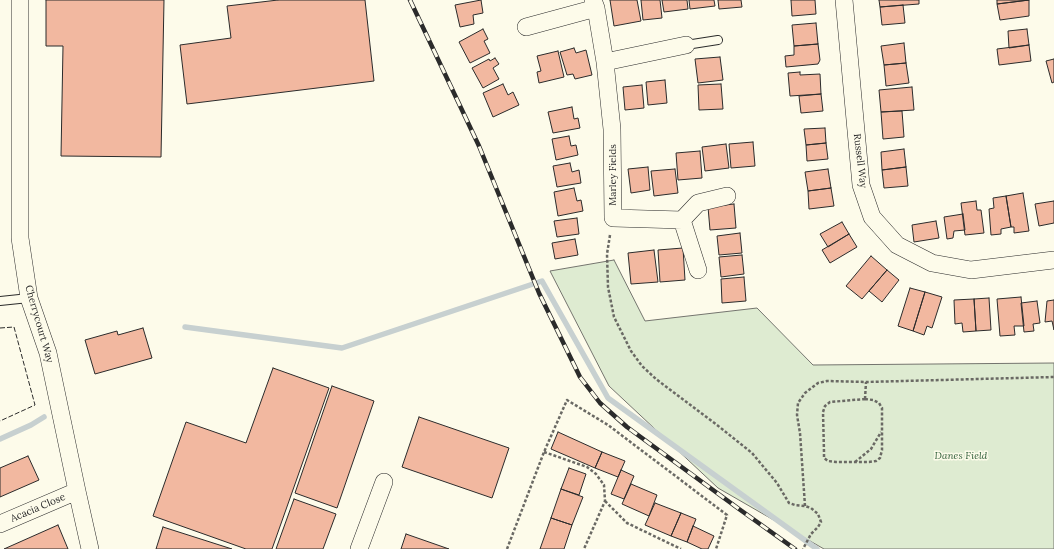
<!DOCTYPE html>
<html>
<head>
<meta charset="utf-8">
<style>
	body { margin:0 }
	canvas { display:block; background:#fdfbea }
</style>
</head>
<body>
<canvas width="1054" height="549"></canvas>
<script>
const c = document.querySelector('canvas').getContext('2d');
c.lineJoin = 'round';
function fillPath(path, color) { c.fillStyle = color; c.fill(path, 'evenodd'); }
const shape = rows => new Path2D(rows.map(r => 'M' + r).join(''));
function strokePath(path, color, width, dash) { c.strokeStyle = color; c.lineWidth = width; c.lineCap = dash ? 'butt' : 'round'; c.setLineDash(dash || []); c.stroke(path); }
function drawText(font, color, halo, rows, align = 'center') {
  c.font = font + ' Lora,serif'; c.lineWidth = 3; c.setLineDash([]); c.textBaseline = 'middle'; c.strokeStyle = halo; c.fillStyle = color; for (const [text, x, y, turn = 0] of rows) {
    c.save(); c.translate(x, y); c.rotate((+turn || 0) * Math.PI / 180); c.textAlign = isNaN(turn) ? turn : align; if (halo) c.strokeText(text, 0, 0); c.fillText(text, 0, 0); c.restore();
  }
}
const green = shape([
	[614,260,645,321,757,308,813,365,1054,363,1054,549,824,549,718,488,609,386,550,271,614,260]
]);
fillPath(green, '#deebd1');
strokePath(green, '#74746e', 1);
strokePath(shape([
	[185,327,342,348,542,281,608,398,817,549],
	[0,439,31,425,44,417]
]), '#c7d0d0', 5.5);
const building = shape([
	[46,0,164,0,161,157,61,156,63,46,46,46,46,0],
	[278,0,365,0,374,81,187,104,180,45,231,38,227,6,278,0],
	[481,0,483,13,473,15,474,24,460,27,455,5,481,0],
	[610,0,637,0,641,21,614,26,610,0],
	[641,0,660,0,662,18,643,20,641,0],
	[662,0,687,0,688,9,664,12,662,0],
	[689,0,714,0,715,6,690,9,689,0],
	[718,0,741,0,742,7,719,9,718,0],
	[791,0,815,0,816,14,792,16,791,0],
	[879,0,919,0,919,4,880,7,879,0],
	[997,0,1029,0,997,4,997,0],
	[1029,0,1029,16,1000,20,997,4,1029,0],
	[903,5,905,23,882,25,880,7,903,5],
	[816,23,818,44,794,46,792,25,816,23],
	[483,29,488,39,484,41,490,53,470,63,459,42,483,29],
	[1027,29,1029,45,1009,48,1008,31,1027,29],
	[904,43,906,63,884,65,881,46,904,43],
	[818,44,820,60,818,64,786,67,785,56,794,55,794,46,818,44],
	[1029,45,1031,61,999,65,997,49,1029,45],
	[574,48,576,53,586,50,592,75,575,79,573,74,567,75,560,52,574,48],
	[558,51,564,77,539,83,537,72,541,71,537,56,558,51],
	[720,57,723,80,698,83,695,59,720,57],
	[495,58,499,64,493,68,499,79,483,88,472,68,489,59,490,61,495,58],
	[1054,59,1054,82,1052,83,1046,61,1054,59],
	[906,63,909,83,886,86,884,65,906,63],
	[800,72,800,75,820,74,821,94,790,96,788,73,800,72],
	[665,80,667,103,648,105,646,82,665,80],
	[503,84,508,95,513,92,519,105,493,117,483,93,503,84],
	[721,84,723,109,699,110,698,85,721,84],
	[642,85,644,108,625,110,623,87,642,85],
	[912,87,914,110,881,112,879,90,912,87],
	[821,94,823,111,801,113,799,96,821,94],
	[572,107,574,119,578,118,580,128,553,133,548,112,572,107],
	[902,111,904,137,883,139,881,112,902,111],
	[825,128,826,143,806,145,804,129,825,128],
	[569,136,571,146,576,145,578,155,556,160,552,139,569,136],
	[753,142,755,166,731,168,729,144,753,142],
	[826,143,828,159,807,161,806,145,826,143],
	[726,144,729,168,705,171,702,147,726,144],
	[904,149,906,167,882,170,881,152,904,149],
	[700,151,702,178,678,180,676,153,700,151],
	[570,163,572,172,579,170,581,183,557,187,553,166,570,163],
	[648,167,650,190,631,193,628,169,648,167],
	[906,167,908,186,884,188,882,170,906,167],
	[675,169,678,193,654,196,651,171,675,169],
	[828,169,831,188,808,191,805,172,828,169],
	[574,188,577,201,581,200,583,211,558,216,554,192,574,188],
	[831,188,834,206,809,209,808,191,831,188],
	[1023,193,1029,231,1014,233,1014,227,1011,227,1006,196,1023,193],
	[1006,196,1011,227,1001,229,1001,234,991,235,989,209,994,208,993,198,1006,196],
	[976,201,977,210,981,210,984,233,965,235,961,203,976,201],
	[1054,201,1054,223,1039,226,1035,204,1054,201],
	[734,204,736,228,710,230,708,207,734,204],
	[963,214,965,230,954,231,953,238,947,239,944,217,963,214],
	[577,218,579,234,557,237,554,221,577,218],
	[936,221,939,238,914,242,912,225,936,221],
	[842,222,849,234,828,247,820,234,842,222],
	[740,233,742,253,719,255,717,236,740,233],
	[849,234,857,247,830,263,822,250,849,234],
	[575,239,578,255,555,259,552,243,575,239],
	[683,248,685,280,660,282,658,250,683,248],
	[654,250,658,282,631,284,628,253,654,250],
	[742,255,744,274,721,277,719,257,742,255],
	[871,256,887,270,862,299,846,286,871,256],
	[887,270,899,280,882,302,869,291,887,270],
	[744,277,746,301,722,303,721,279,744,277],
	[910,288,925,292,913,331,898,326,910,288],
	[925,292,942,297,932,328,927,326,924,335,913,331,925,292],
	[1021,297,1024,326,1014,326,1015,335,1000,336,997,299,1021,297],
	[989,298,991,330,976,331,974,299,989,298],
	[974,299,976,331,963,332,962,323,955,324,954,300,974,299],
	[1054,300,1054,330,1052,321,1045,322,1047,301,1054,300],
	[1037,301,1040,323,1033,324,1034,331,1024,332,1021,303,1037,301],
	[143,328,152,358,95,374,85,340,117,331,118,335,143,328],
	[273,368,329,388,272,549,246,549,153,516,186,422,246,443,273,368],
	[332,386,374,401,337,508,295,493,332,386],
	[419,417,509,448,492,498,402,467,419,417],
	[558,432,602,452,595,468,551,449,558,432],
	[602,452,625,461,618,477,595,468,602,452],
	[28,456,39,480,0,497,0,468,28,456],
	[569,468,586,474,579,495,561,489,569,468],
	[621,470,634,476,624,499,611,494,621,470],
	[631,484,657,495,649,516,622,504,631,484],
	[561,489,583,497,572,525,551,518,561,489],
	[294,499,336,514,323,549,276,549,294,499],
	[655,503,681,513,671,536,645,525,655,503],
	[681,513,696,519,687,542,671,536,681,513],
	[551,518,572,525,564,549,540,549,551,518],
	[58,525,68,549,4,549,58,525],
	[693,526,714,536,708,549,702,549,687,542,693,526],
	[163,527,232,549,156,549,163,527],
	[406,534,449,549,401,549,406,534]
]);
fillPath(building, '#f2b8a0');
strokePath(building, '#2b2b2b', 1);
const service = shape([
	[686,45,718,40],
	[0,301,29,298]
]);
const minor = shape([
	[20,0,20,238,29,298,48,353,77,491,90,549],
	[593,0,596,8,605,62,612,129,613,218,682,220,698,270],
	[844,0,861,185,872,217,897,245,932,263,971,270,1054,260],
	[526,27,596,8],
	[605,62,686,45],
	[682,220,698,203,727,196],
	[0,524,77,491],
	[359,549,384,482]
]);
strokePath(service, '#2b2b2b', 10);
strokePath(minor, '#2b2b2b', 18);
strokePath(shape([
	[610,235,607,254,608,287,614,317,631,351,642,366,656,379,717,425,752,453,777,483,789,503,795,505,805,506,811,508,818,514,821,522,818,527,811,534,803,549],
	[865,399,873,400,879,403,882,408,882,450,880,458,876,461,869,462,836,462,828,461,824,458,824,452,823,412,825,406,830,402,865,399],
	[865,399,866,382],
	[544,452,587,467,596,474,604,485,605,501,584,549],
	[855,462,871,449,881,432],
	[605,501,627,523,681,549],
	[805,506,800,433,797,415,798,403,805,393,818,383,827,381,866,382,1054,377],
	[507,549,544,452,567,400,608,425,727,515,716,549]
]), '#6a6964', 2.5, [3, 2]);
strokePath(service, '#fdfbea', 8);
strokePath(minor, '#fdfbea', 17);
const rail = shape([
	[410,0,479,146,539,293,580,377,600,403,627,427,739,509,795,549]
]);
strokePath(rail, '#2b2b2b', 4.5);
strokePath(rail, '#fdfbea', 3, [9]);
strokePath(shape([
	[0,328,14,327,35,405,0,421]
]), '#2b2b2b', 1, [5, 2]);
drawText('10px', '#2b2b2b', '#fdfbea', [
	["Russell Way",860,161,83],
	["Marley Fields",613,175,-90],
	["Cherrycourt Way",39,324,74],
	["Acacia Close",38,508,-23]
]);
drawText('italic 10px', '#34623c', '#fdfbea', [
	["Danes Field",961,456]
]);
</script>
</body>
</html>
